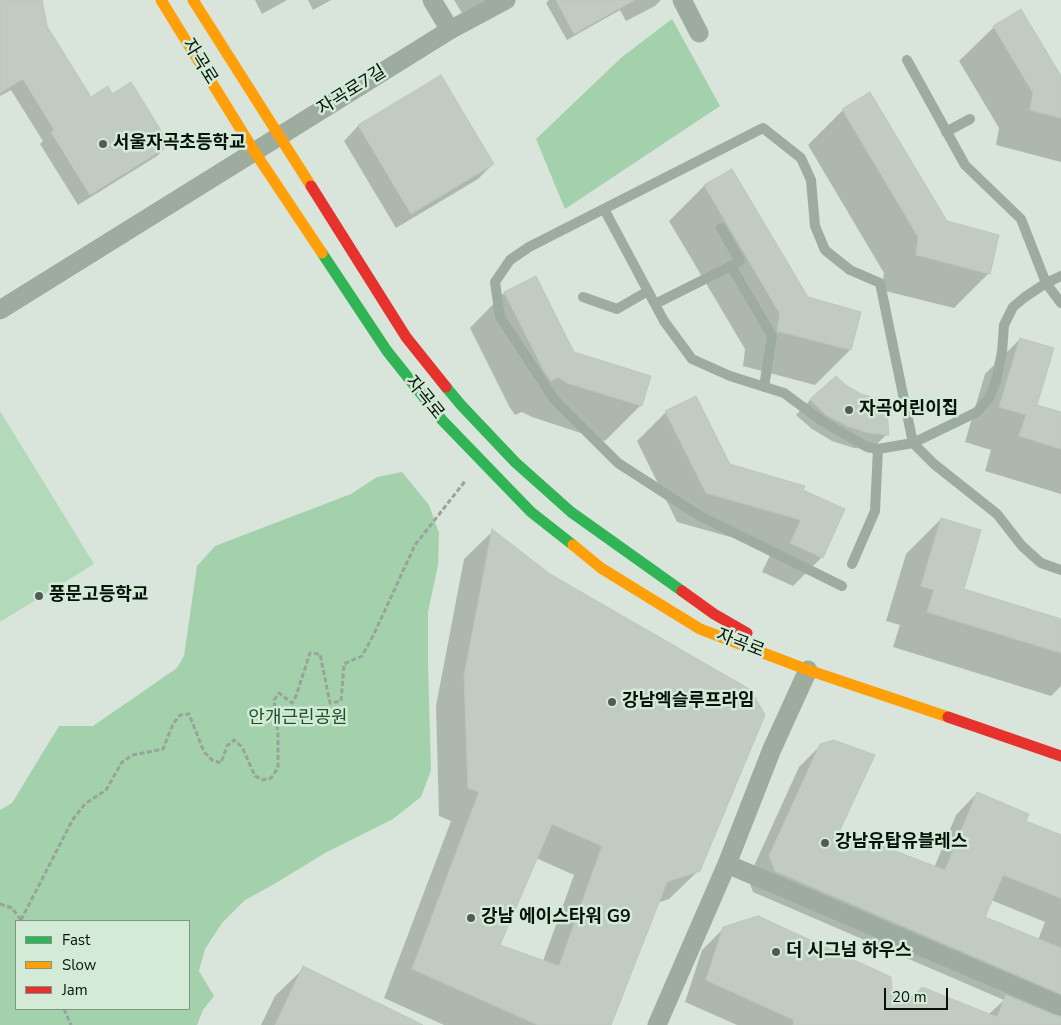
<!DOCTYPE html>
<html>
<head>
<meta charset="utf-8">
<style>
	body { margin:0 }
	#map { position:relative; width:1061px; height:1025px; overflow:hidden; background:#d9e5da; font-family:"Nunito Sans",sans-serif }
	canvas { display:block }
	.legend { position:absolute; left:15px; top:920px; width:175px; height:90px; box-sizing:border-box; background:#d3ebd6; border:1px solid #829484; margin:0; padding:6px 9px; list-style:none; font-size:15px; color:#09110a }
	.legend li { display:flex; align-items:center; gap:10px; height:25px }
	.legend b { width:25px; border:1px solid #829484 }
	.scale { position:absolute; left:884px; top:988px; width:64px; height:22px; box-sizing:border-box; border:2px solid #09110a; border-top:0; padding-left:6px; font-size:15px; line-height:18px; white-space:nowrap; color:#09110a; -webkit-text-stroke:4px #d3ebd6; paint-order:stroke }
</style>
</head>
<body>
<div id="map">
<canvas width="1061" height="1025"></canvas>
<ul class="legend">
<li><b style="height:6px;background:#30b455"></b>Fast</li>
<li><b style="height:6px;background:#ff9f0a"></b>Slow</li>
<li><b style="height:6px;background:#e5322d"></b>Jam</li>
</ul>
<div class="scale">20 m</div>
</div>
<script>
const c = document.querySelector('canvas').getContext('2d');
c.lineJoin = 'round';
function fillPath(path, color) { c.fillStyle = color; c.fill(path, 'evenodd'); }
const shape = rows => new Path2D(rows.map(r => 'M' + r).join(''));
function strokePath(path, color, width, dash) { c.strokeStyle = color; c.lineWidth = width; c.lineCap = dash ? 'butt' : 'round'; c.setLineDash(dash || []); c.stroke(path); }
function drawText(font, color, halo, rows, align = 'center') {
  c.font = font + ' "Nunito Sans","Noto Sans KR",sans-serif'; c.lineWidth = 5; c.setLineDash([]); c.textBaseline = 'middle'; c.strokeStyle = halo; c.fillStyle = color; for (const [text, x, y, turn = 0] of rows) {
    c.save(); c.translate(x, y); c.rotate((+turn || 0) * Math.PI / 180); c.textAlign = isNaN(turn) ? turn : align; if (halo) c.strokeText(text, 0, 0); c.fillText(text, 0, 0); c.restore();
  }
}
fillPath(shape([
	[0,411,94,564,0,622]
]), '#b2daba');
fillPath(shape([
	[672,19,720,106,565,209,536,139,622,57],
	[402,472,429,505,439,533,438,565,428,612,428,665,431,770,421,797,393,819,325,853,276,883,245,900,222,923,205,949,199,971,214,996,203,1010,197,1025,0,1025,0,810,12,803,59,726,93,726,177,668,184,656,197,566,215,546,351,494,377,477],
	[16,921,189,921,189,1009,16,1009]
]), '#a3d1ac');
fillPath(shape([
	[0,0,40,0,46,27,90,99,112,95,169,144,157,156,78,205,40,144,43,141,11,90,0,96],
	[255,0,287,0,262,14],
	[308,0,331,0,313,10],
	[454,0,487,0,462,13],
	[549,0,661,0,655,6,626,21,620,10,567,40,546,3],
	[994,27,1061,77,1061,162,996,145,999,128,959,61],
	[440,77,493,164,478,179,396,228,344,141,358,126],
	[843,110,946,222,989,273,954,308,881,290,884,273,808,145],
	[731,171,807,298,850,350,815,385,743,366,745,349,669,221,704,186],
	[535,278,573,353,649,377,640,406,605,441,532,417,522,412,515,415,509,406,470,328,504,293],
	[1020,339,1035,405,1061,413,1061,494,985,471,991,450,965,442,985,374],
	[836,377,887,434,872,449,854,448,832,441,812,429,796,415,810,400],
	[666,412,729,465,802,491,822,557,793,586,762,572,773,549,677,522,637,441],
	[941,519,962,590,1061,620,1061,686,1051,696,893,647,900,625,886,621,906,554],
	[493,531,699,870,669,899,657,903,610,1025,444,1025,384,998,451,821,439,816,436,706,464,559],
	[536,858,574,875,543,961,499,946],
	[821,745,838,830,934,868,956,815,977,793,1025,821,1061,836,1061,1025,737,1025,685,1002,702,950,724,928,891,992,988,1015,1004,1000,753,892,748,879,799,767],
	[991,900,1045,922,1038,940,983,918],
	[304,968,420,1025,261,1025,275,996]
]), '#0003');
const building = shape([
	[0,0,42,0,47,26,91,97,108,86,112,94,131,82,170,145,90,195,51,132,54,130,23,79,0,93,0,0],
	[556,0,634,0,574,34,556,0],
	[1021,9,1061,76,1061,118,1030,110,1033,93,993,26,1021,9],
	[441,75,494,164,411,214,358,125,441,75],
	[870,92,947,221,999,235,990,274,916,255,918,237,842,109,870,92],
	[732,169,808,297,861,312,851,350,777,331,780,314,704,185,732,169],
	[536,276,574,352,651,376,642,406,567,383,558,377,551,381,544,371,504,292,536,276],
	[1020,338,1054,348,1037,405,1061,412,1061,449,1019,436,1026,415,999,407,1020,338],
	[836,376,847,386,861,394,875,398,886,399,889,435,869,433,847,426,826,415,810,399,836,376],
	[696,396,730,464,805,486,803,490,845,509,823,558,790,543,801,520,706,493,665,411,696,396],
	[941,518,981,530,964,589,1061,619,1061,653,927,612,934,590,921,586,941,518],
	[492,529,550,574,751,690,765,715,700,871,667,882,611,1025,538,1025,412,969,479,792,468,788,464,676,492,529],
	[552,824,602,846,559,966,500,945,552,824],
	[834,740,875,755,840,830,945,870,977,792,1029,814,1026,821,1061,835,1061,898,1003,875,985,917,1061,948,1061,994,775,871,769,856,820,744,834,740],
	[758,916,891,977,892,991,913,997,922,987,997,1017,1006,995,1057,1016,1061,1017,1061,1025,793,1025,794,1020,706,980,723,927,758,916],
	[303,966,423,1025,275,1025,303,966]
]);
fillPath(building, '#c1cbc2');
strokePath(building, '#bcc6bd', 1);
strokePath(shape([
	[0,904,12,908,21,920],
	[21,920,73,819,85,804,106,790,122,762,133,755,163,749,173,724,180,715,189,714,204,752,212,760,221,763,227,746,234,740,242,747,255,776,263,780,271,778,278,768,278,734,274,700,279,693,292,703,296,696,310,653,320,654,330,703,341,701,344,664,362,656,374,634,415,545,466,480],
	[64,1009,71,1025]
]), '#98a499', 3, [5, 2.5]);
strokePath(shape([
	[907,60,965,165,1021,219,1046,283,1061,303],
	[946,132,970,119],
	[604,209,664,321,692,359,730,376,784,393,822,421,867,447,878,449],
	[721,228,740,261,731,266,772,336,764,387],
	[583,297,617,309,648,291],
	[655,304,731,266],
	[852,564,875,511,878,449,913,443,977,412,989,398,996,381,1002,352,1004,325,1013,307,1025,297,1046,283,1061,276],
	[842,586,700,516,618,463,554,399,500,317,495,282,510,260,529,247,763,128,801,158,811,180,815,226,825,250,850,270,880,283,913,443,934,464,997,514,1022,546,1041,563,1061,570]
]), '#9dac9f', 10);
strokePath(shape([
	[432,0,450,30],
	[682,0,699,33],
	[0,310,450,30,506,0],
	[727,864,1061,1006],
	[657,1025,727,864,772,749,808,670]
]), '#9dac9f', 19);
strokePath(shape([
	[322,253,387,351,442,420,531,512,573,545],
	[446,387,461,405,515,462,571,512,682,591]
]), '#30b455', 11);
strokePath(shape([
	[161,0,254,151,322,253],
	[193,0,311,186],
	[573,545,601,568,700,629,808,670,948,717]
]), '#ff9f0a', 11);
strokePath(shape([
	[311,186,406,337,446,387],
	[682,591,714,614,747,633],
	[948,717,1061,756]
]), '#e5322d', 11);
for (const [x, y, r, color] of [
	[103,144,5,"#525b53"],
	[849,410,5,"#525b53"],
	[39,596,5,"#525b53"],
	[612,702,5,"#525b53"],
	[825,843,5,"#525b53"],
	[471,918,5,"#525b53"],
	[776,952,5,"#525b53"]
]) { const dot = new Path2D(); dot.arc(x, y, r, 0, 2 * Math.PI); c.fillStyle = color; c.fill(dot); strokePath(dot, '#d3ebd6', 2); }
drawText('18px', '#09110a', '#d3ebd6', [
	["자곡로",199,62,58],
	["자곡로7길",352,91,-32],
	["자곡로",424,398,51],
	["자곡로",740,644,21]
]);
drawText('bold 18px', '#09110a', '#d3ebd6', [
	["서울자곡초등학교",113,144],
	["자곡어린이집",859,410],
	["풍문고등학교",49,596],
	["강남엑슬루프라임",622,702],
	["강남유탑유블레스",835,843],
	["강남 에이스타워 G9",481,918],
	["더 시그넘 하우스",786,952]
], 'left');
drawText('18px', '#1c502a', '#d3ebd6', [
	["안개근린공원",298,719]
]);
</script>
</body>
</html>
